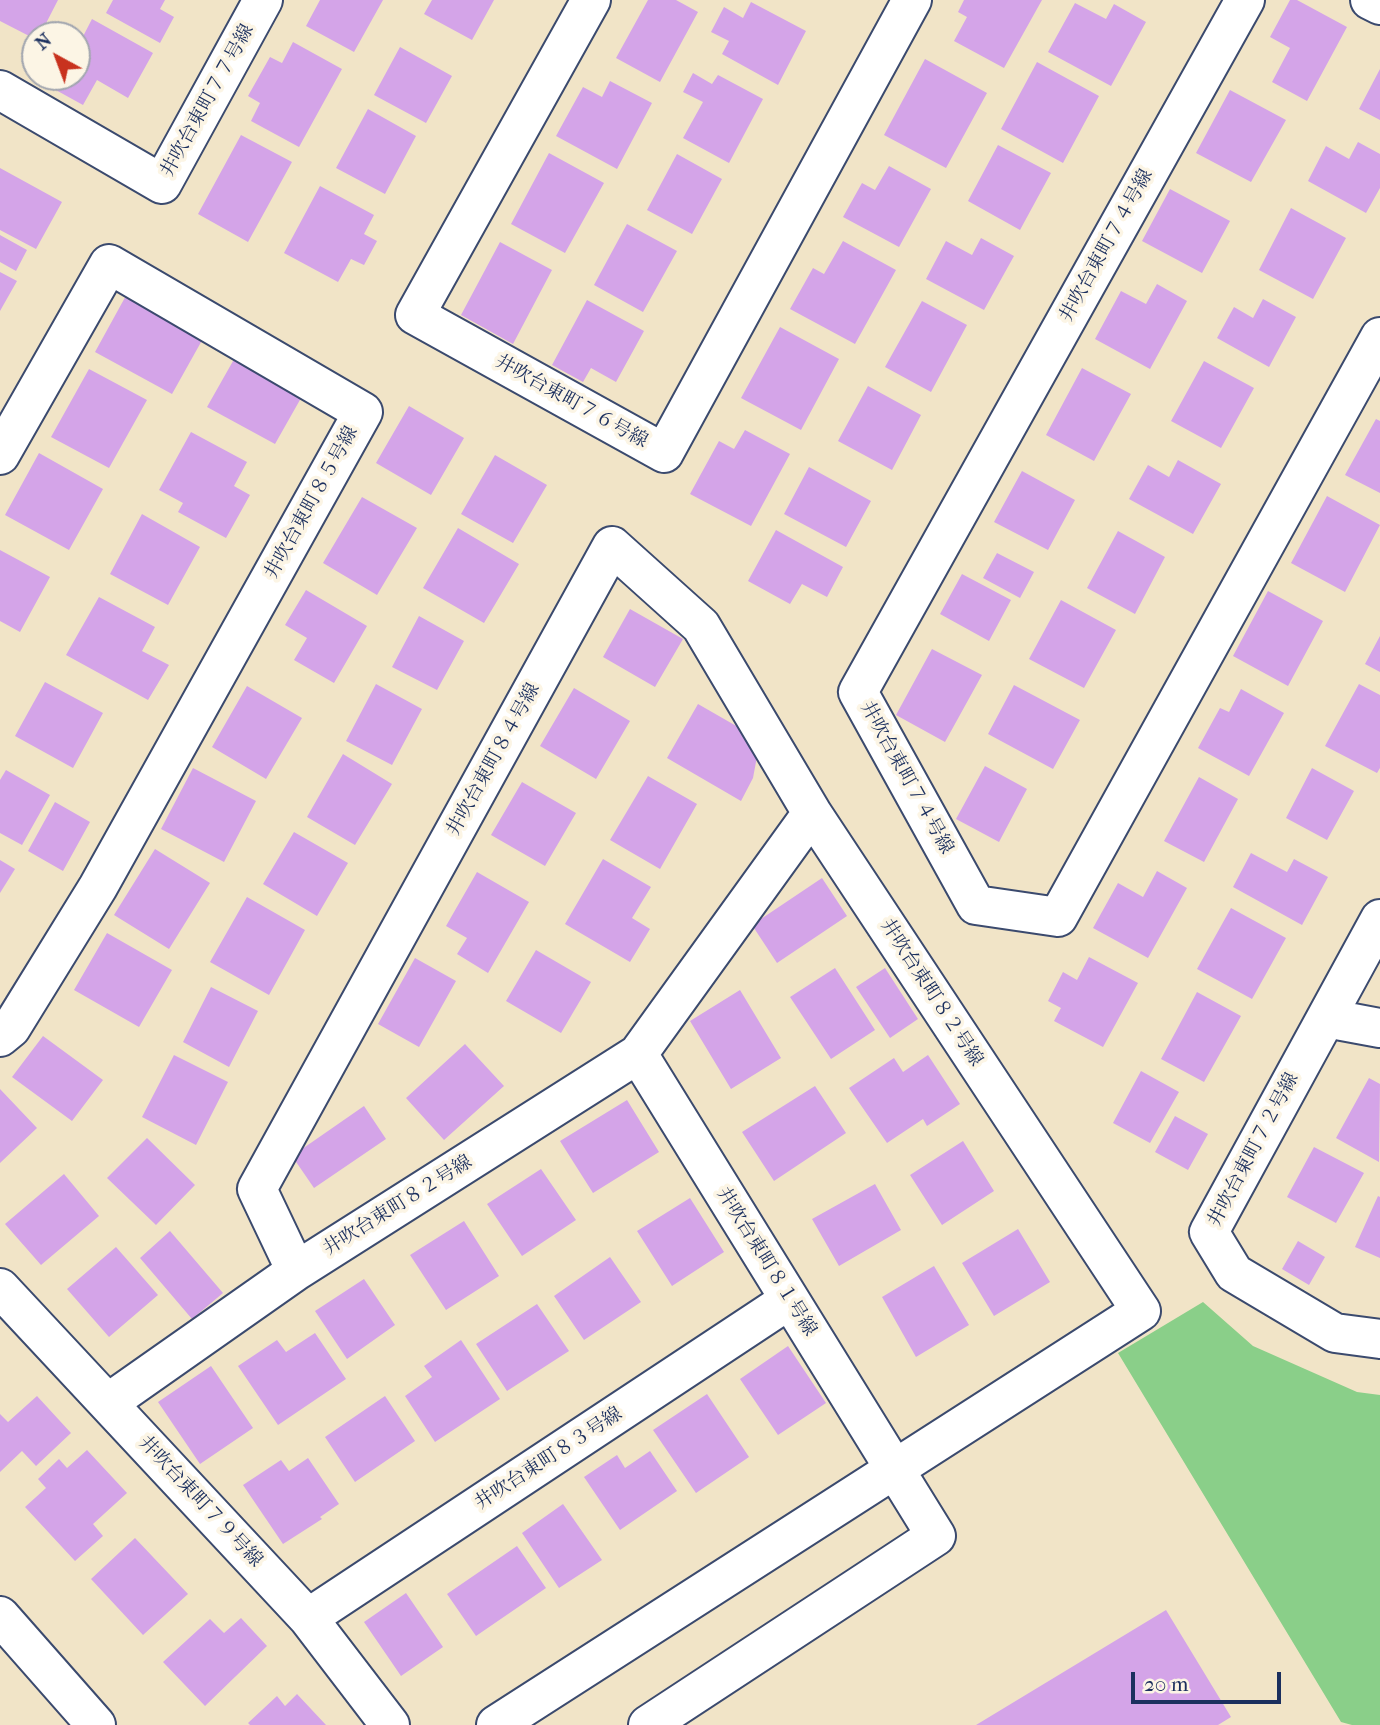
<!DOCTYPE html>
<html>
<head>
<meta charset="utf-8">
<style>
	body { margin:0 }
	#map { position:relative; width:1380px; height:1725px; overflow:hidden; background:#f1e4c7; font-family:"IM FELL French Canon",serif }
	canvas { display:block }
	.north { position:absolute; left:21px; top:21px; width:70px; height:70px; box-sizing:border-box; background:#fcf5e5; border:2px solid #a2a6af; border-radius:50%; rotate:319deg; font-size:19px; font-weight:700; line-height:28px; text-align:center; color:#1b2f5e }
	.north::after { content:''; display:block; margin:auto; width:24px; height:32px; background:#c8321e; clip-path:polygon(50% 0,100% 100%,50% 72%,0 100%) }
	.scale { position:absolute; left:1131px; top:1672px; width:150px; height:32px; box-sizing:border-box; border:4px solid #1b2f5e; border-top:0; padding-left:9px; font-size:21px; line-height:24px; white-space:nowrap; color:#1b2f5e; -webkit-text-stroke:5px #fcf5e5; paint-order:stroke }
</style>
</head>
<body>
<div id="map">
<canvas width="1380" height="1725"></canvas>
<div class="north">N</div>
<div class="scale">20 m</div>
</div>
<script>
const c = document.querySelector('canvas').getContext('2d');
c.lineJoin = 'round';
function fillPath(path, color) { c.fillStyle = color; c.fill(path, 'evenodd'); }
const shape = rows => new Path2D(rows.map(r => 'M' + r).join(''));
function strokePath(path, color, width, dash) { c.strokeStyle = color; c.lineWidth = width; c.lineCap = dash ? 'butt' : 'round'; c.setLineDash(dash || []); c.stroke(path); }
function drawText(font, color, halo, rows, align = 'center') {
  c.font = font + ' "IM FELL French Canon","Noto Serif JP",serif'; c.lineWidth = 7; c.setLineDash([]); c.textBaseline = 'middle'; c.strokeStyle = halo; c.fillStyle = color; for (const [text, x, y, turn = 0] of rows) {
    c.save(); c.translate(x, y); c.rotate((+turn || 0) * Math.PI / 180); c.textAlign = isNaN(turn) ? turn : align; if (halo) c.strokeText(text, 0, 0); c.fillText(text, 0, 0); c.restore();
  }
}
fillPath(shape([
	[1203,1302,1253,1346,1357,1392,1380,1395,1380,1725,1352,1725,1341,1722,1118,1353]
]), '#8acf89');
fillPath(shape([
	[0,0,58,0,40,35,35,35,35,39,0,21],
	[113,0,165,0,160,9,174,17,160,43,106,13],
	[320,0,383,0,354,52,306,26],
	[432,0,494,0,472,40,424,14],
	[648,0,676,0,698,12,660,82,616,58],
	[964,0,1042,0,1004,68,954,41,967,17,958,12],
	[1290,0,1297,0,1347,27,1307,101,1272,82,1290,48,1270,37],
	[751,2,806,31,778,85,722,54,729,41,711,32,724,7,743,18],
	[1075,3,1106,19,1114,4,1146,22,1111,86,1048,52],
	[92,19,153,53,128,98,97,80,83,105,54,89,61,77,77,77,77,48],
	[293,42,342,69,299,147,251,121,260,103,248,96,270,57,282,63],
	[400,47,452,76,426,123,374,95],
	[925,59,987,93,946,168,884,135],
	[1037,62,1099,96,1063,163,1001,129],
	[1380,69,1380,120,1359,109],
	[693,73,712,84,718,75,763,99,729,163,683,138,703,102,683,92],
	[610,81,652,103,617,169,556,136,583,87,602,97],
	[1230,90,1286,120,1251,182,1196,153],
	[368,109,416,136,385,194,336,168],
	[241,135,292,162,248,242,198,214],
	[1358,142,1380,154,1380,188,1366,213,1308,181,1326,146,1349,159],
	[998,145,1051,173,1020,230,968,201],
	[549,153,604,183,565,253,511,224],
	[677,154,722,179,692,234,647,210],
	[889,166,931,189,899,247,843,217,862,183,875,190],
	[0,168,62,202,36,249,0,230],
	[320,186,374,215,364,234,377,241,364,265,351,259,338,282,284,253],
	[1170,189,1230,221,1202,273,1142,241],
	[1291,208,1346,238,1313,299,1259,270],
	[627,224,677,251,643,312,594,285],
	[0,235,27,250,16,271,0,262],
	[981,238,1014,256,984,310,926,279,946,241,972,255],
	[843,241,896,270,855,344,790,309,813,268,824,274],
	[500,242,552,270,513,344,461,315],
	[0,272,17,281,0,311],
	[1157,284,1187,301,1150,369,1095,339,1121,291,1146,304],
	[128,292,205,335,172,394,95,352],
	[1263,299,1296,317,1269,367,1217,338,1234,307,1253,318],
	[587,300,644,331,616,382,591,368,583,382,552,365],
	[922,301,967,325,931,392,885,367],
	[780,327,839,359,801,430,741,398],
	[237,354,305,391,275,444,207,407],
	[1204,361,1254,388,1221,448,1171,421],
	[1082,368,1131,394,1094,461,1046,435],
	[89,369,147,400,109,468,51,437],
	[868,386,921,415,892,470,838,441],
	[409,406,464,438,431,495,376,463],
	[1376,419,1380,421,1380,493,1345,475],
	[745,430,790,454,751,526,690,494,719,441,734,449],
	[191,432,247,462,234,486,250,495,226,538,178,512,183,503,159,490],
	[39,453,103,489,69,550,5,515],
	[495,455,547,485,513,543,461,514],
	[1178,460,1221,484,1193,534,1129,499,1148,465,1169,477],
	[809,467,871,501,846,547,784,514],
	[1022,471,1075,500,1048,550,994,522],
	[1327,496,1380,525,1345,592,1291,563],
	[362,497,417,528,377,595,323,563],
	[142,514,200,547,168,605,110,574],
	[458,528,519,564,484,623,423,588],
	[776,530,843,567,827,597,802,584,790,604,748,581],
	[1118,531,1165,557,1135,614,1087,588],
	[0,550,50,577,20,632,0,621],
	[997,553,1034,572,1020,598,983,578],
	[962,574,1011,600,989,641,940,614],
	[306,590,367,626,334,683,294,660,307,638,285,625],
	[1268,591,1323,621,1288,686,1233,656],
	[99,597,155,627,142,651,169,665,148,700,66,655],
	[1061,600,1116,630,1084,688,1029,659],
	[630,609,683,639,655,687,603,657],
	[419,616,464,641,437,690,392,667],
	[1380,636,1380,672,1365,664],
	[932,649,982,675,945,742,896,715],
	[45,682,103,713,73,768,15,736],
	[376,684,422,709,392,765,346,741],
	[1359,684,1380,695,1380,768,1377,773,1325,746],
	[1014,685,1080,720,1053,769,988,734],
	[247,686,302,718,266,779,212,747],
	[574,688,630,721,596,779,540,746],
	[1241,689,1284,713,1249,776,1198,748,1220,708,1229,712],
	[698,704,745,731,758,751,753,778,741,801,667,758],
	[343,754,392,784,355,845,307,817],
	[985,766,1027,789,999,842,956,819],
	[193,768,256,801,224,862,161,829],
	[1312,768,1354,791,1327,840,1286,818],
	[6,770,50,795,22,845,0,833,0,780],
	[648,776,697,804,660,869,610,840],
	[1199,777,1238,799,1204,862,1164,841],
	[522,782,576,813,545,866,491,835],
	[55,802,90,822,63,871,28,851],
	[294,832,348,863,317,916,263,884],
	[155,849,210,883,169,949,114,915],
	[1251,853,1287,872,1294,859,1328,877,1302,925,1233,887],
	[603,859,651,887,632,918,650,929,630,962,565,924],
	[0,860,15,869,0,893],
	[1157,871,1187,888,1148,958,1093,928,1118,883,1143,897],
	[477,872,529,902,488,973,457,954,467,938,446,926],
	[822,878,847,916,777,963,752,925],
	[247,897,305,930,269,995,210,962],
	[1231,908,1286,938,1252,999,1197,969],
	[107,933,172,970,139,1027,74,990],
	[536,950,591,982,561,1033,506,1001],
	[1089,957,1138,983,1103,1047,1054,1021,1061,1008,1048,1001,1063,972,1077,980],
	[415,958,456,981,419,1047,378,1024],
	[835,968,875,1030,831,1059,790,997],
	[885,968,918,1019,890,1038,856,987],
	[211,987,258,1011,229,1067,183,1042],
	[740,990,781,1058,731,1089,690,1021],
	[1197,992,1241,1016,1204,1082,1161,1059],
	[43,1036,103,1080,72,1121,12,1077],
	[465,1044,504,1086,444,1140,406,1098],
	[174,1055,228,1082,196,1145,142,1117],
	[928,1055,960,1104,927,1126,923,1119,887,1143,849,1088,894,1058,903,1072],
	[1141,1071,1179,1092,1150,1143,1113,1123],
	[1369,1078,1380,1084,1379,1162,1336,1138],
	[815,1086,846,1133,774,1181,742,1132],
	[0,1089,37,1128,0,1163],
	[627,1100,659,1152,593,1193,560,1141],
	[364,1106,386,1139,314,1188,292,1156],
	[1175,1116,1208,1134,1188,1170,1155,1152],
	[147,1138,195,1185,156,1225,107,1178],
	[963,1141,994,1191,942,1225,910,1175],
	[1314,1147,1364,1173,1336,1223,1287,1197],
	[541,1169,576,1220,522,1256,487,1204],
	[64,1174,99,1216,41,1265,5,1224],
	[875,1184,901,1230,839,1266,812,1219],
	[1378,1196,1380,1197,1380,1258,1355,1247],
	[690,1198,724,1252,672,1286,637,1231],
	[464,1221,499,1276,446,1310,410,1255],
	[1018,1229,1050,1282,994,1316,962,1263],
	[170,1231,223,1293,192,1319,140,1258],
	[1298,1241,1325,1257,1309,1285,1282,1269],
	[116,1247,158,1295,109,1337,67,1289],
	[610,1257,641,1302,584,1340,554,1296],
	[934,1266,969,1325,916,1357,882,1297],
	[364,1279,395,1325,347,1359,315,1311],
	[537,1304,569,1351,507,1391,476,1344],
	[315,1333,346,1379,278,1425,238,1366,277,1340,286,1352],
	[461,1340,500,1399,435,1442,405,1396,432,1377,424,1366],
	[788,1346,826,1403,778,1435,740,1379],
	[211,1366,253,1428,200,1464,158,1402],
	[707,1394,749,1457,696,1493,653,1430],
	[37,1396,71,1433,36,1466,22,1451,0,1472,0,1414,8,1422],
	[385,1396,415,1441,355,1482,325,1437],
	[87,1450,127,1493,93,1524,103,1536,75,1561,25,1507,46,1488,38,1479,59,1459,67,1468],
	[650,1451,677,1491,620,1530,584,1477,617,1455,625,1468],
	[308,1458,339,1504,320,1517,322,1519,283,1544,243,1485,281,1460,289,1471],
	[563,1504,602,1560,559,1588,522,1533],
	[135,1538,188,1594,143,1635,91,1579],
	[517,1546,546,1588,476,1636,447,1594],
	[406,1593,443,1647,401,1676,364,1622],
	[1166,1610,1231,1717,1218,1725,976,1725],
	[241,1618,267,1646,205,1706,163,1662,210,1619,224,1633],
	[297,1694,326,1725,250,1725,248,1723,277,1696,285,1706]
]), '#d4a4e8');
const minor = shape([
	[591,0,415,315,664,453,912,0],
	[1245,0,858,692,976,905,1058,917,1380,337],
	[1370,0,1380,5],
	[0,90,162,184,263,0],
	[0,455,109,264,363,412,98,887,11,1028,0,1037],
	[1380,919,1209,1232,1234,1273,1335,1333,1380,1339],
	[1326,1018,1380,1028],
	[638,1054,936,1536,648,1725],
	[296,1271,257,1189,612,546,701,626,812,813],
	[0,1288,308,1618,390,1725],
	[108,1403,296,1271,638,1054,812,813,1141,1311,496,1725],
	[0,1616,96,1725],
	[308,1618,789,1300]
]);
strokePath(minor, '#3b4a6e', 42);
strokePath(minor, '#fff', 38);
drawText('19px', '#1b2f5e', '#fcf5e5', [
	["井吹台東町７７号線",208,101,-61],
	["井吹台東町７４号線",1107,246,-61],
	["井吹台東町７６号線",571,402,29],
	["井吹台東町８５号線",312,503,-61],
	["井吹台東町８４号線",494,760,-61],
	["井吹台東町７４号線",906,778,61],
	["井吹台東町８２号線",931,993,57],
	["井吹台東町７２号線",1254,1150,-62],
	["井吹台東町８２号線",398,1206,-32],
	["井吹台東町８１号線",766,1262,58],
	["井吹台東町８３号線",549,1459,-33],
	["井吹台東町７９号線",200,1502,47]
]);
</script>
</body>
</html>
